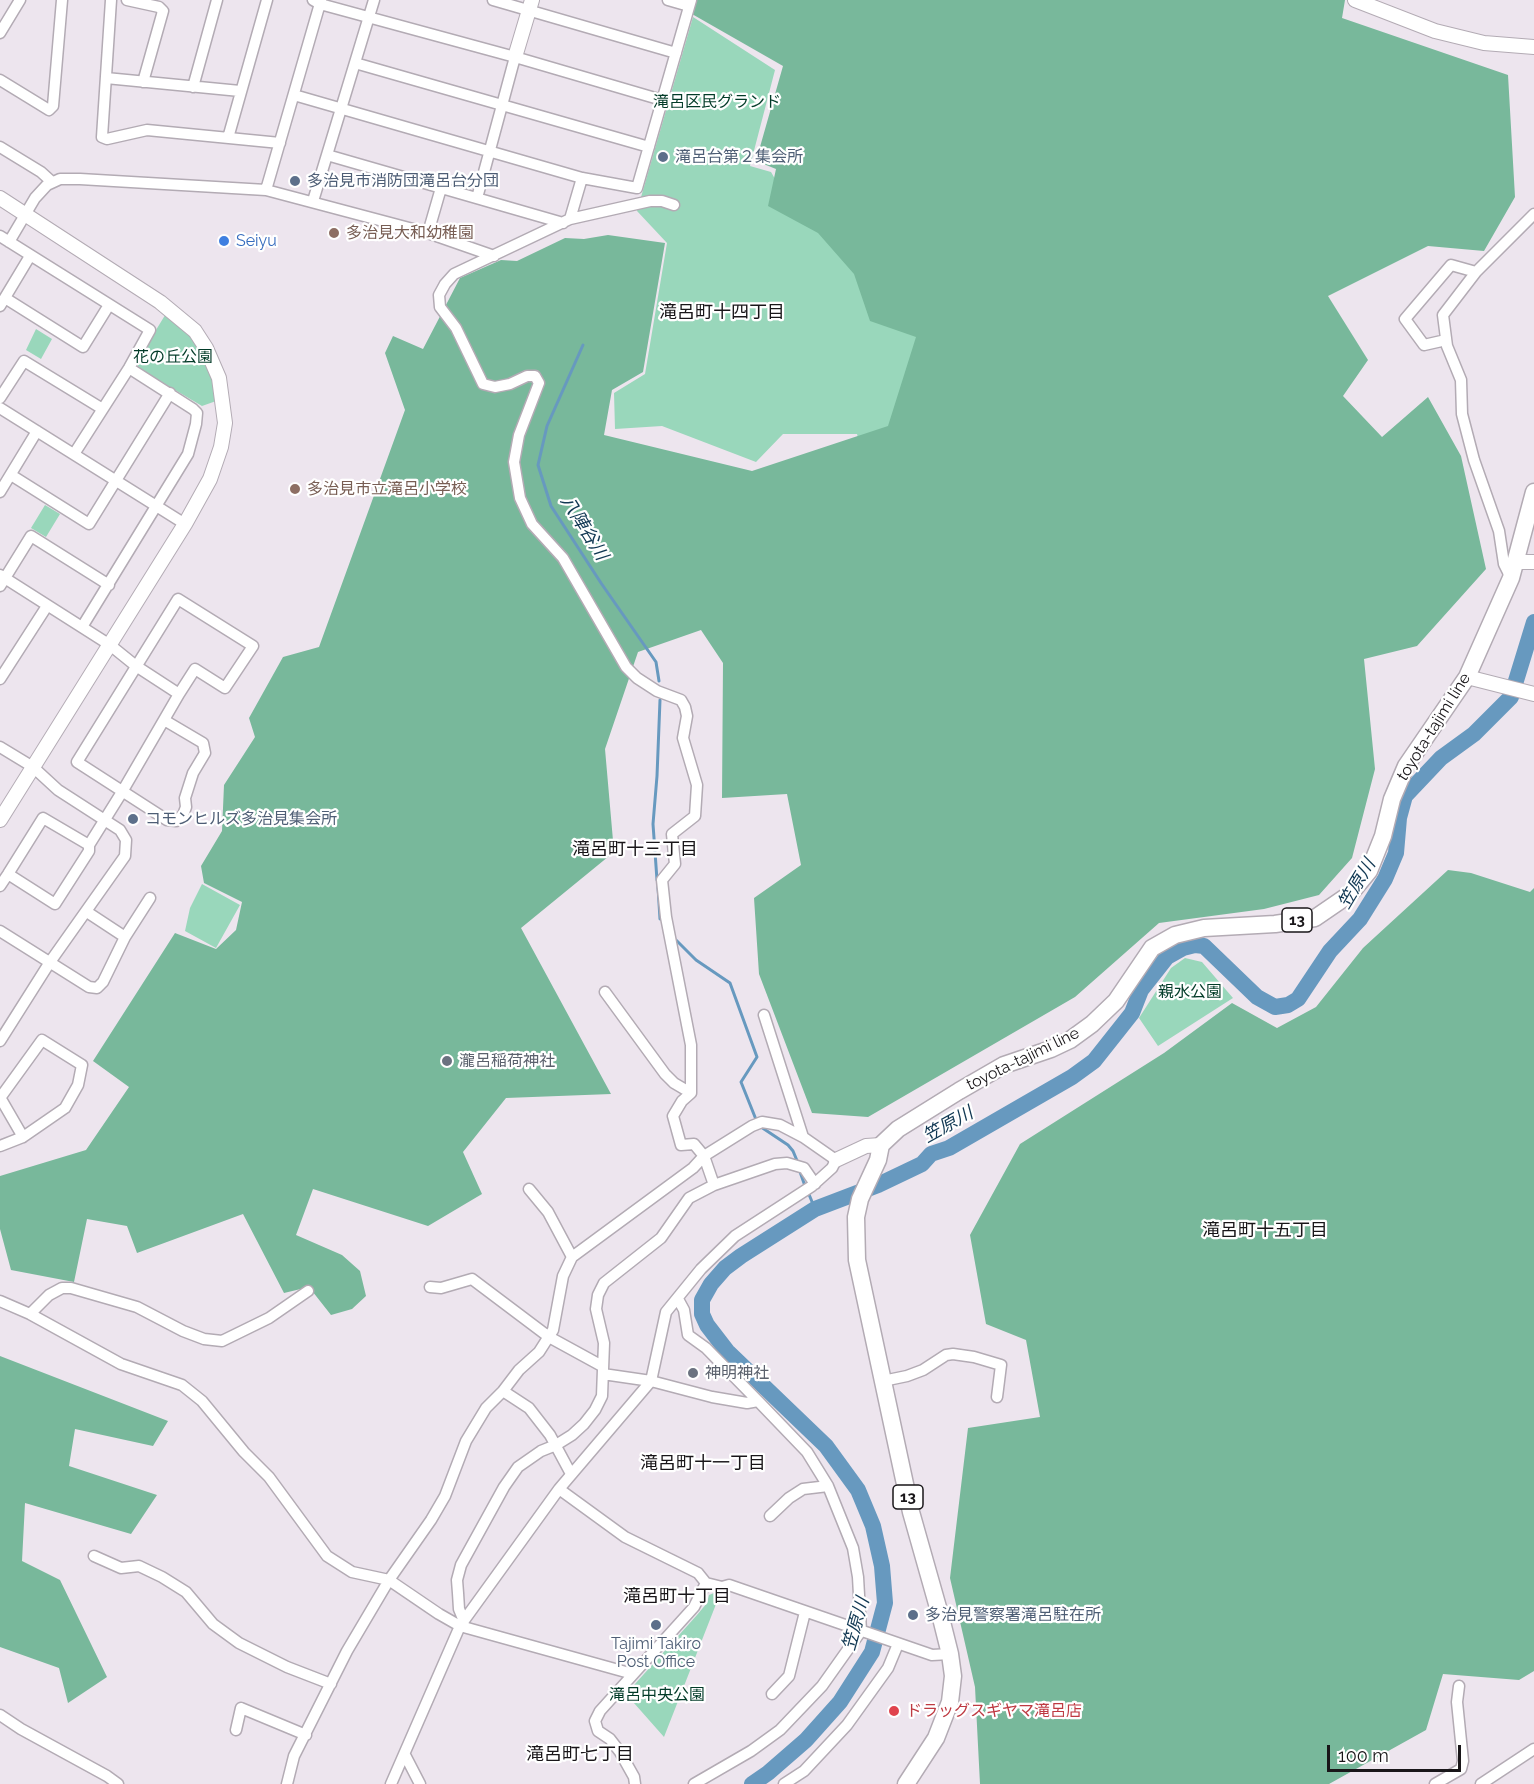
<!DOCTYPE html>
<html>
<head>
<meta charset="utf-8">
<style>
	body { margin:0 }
	#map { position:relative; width:1534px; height:1784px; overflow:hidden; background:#ede5ee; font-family:Raleway,sans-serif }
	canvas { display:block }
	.scale { position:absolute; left:1327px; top:1745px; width:134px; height:27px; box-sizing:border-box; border:3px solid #191619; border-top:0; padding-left:8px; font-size:18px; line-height:21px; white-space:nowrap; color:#191619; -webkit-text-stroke:4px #fff; paint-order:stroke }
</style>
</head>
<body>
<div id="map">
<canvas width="1534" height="1784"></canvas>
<div class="scale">100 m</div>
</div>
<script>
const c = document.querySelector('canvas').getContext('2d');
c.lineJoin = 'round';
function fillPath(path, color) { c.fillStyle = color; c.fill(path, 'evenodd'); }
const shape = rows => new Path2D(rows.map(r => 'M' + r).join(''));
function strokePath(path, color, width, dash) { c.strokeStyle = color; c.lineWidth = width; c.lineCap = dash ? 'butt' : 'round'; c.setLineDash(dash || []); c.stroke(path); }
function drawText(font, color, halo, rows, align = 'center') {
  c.font = font + ' Raleway,"Noto Sans JP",sans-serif'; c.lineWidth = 4.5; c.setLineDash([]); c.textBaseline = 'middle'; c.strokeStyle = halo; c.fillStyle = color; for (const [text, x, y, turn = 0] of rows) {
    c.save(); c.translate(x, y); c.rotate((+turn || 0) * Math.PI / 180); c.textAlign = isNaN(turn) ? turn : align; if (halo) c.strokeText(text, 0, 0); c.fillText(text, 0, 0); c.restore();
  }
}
fillPath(shape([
	[693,17,775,70,750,166,771,172,790,205,990,369,866,467,857,434,783,434,756,462,662,426,615,429,614,393,645,374,667,243,637,211],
	[167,312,196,341,208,361,219,400,202,406,138,368,137,361],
	[36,329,52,339,41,359,26,350],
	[45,505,60,514,46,537,31,528],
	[202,884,240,905,216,948,185,931,190,908],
	[1185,958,1202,962,1233,998,1158,1046,1139,1018,1171,968],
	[714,1593,720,1594,664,1737,626,1694,697,1615,707,1603,709,1595]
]), '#99d7bb');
fillPath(shape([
	[696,0,1345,0,1342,18,1508,75,1515,197,1484,251,1428,246,1328,296,1368,360,1343,396,1382,437,1428,397,1461,456,1486,569,1417,646,1364,659,1375,769,1352,858,1319,895,1264,909,1159,923,1075,997,868,1117,812,1113,759,974,754,898,801,865,787,794,722,798,723,663,701,630,638,652,605,749,614,852,521,928,611,1094,506,1098,463,1152,482,1194,428,1226,313,1189,296,1235,342,1255,360,1271,366,1296,352,1309,331,1315,309,1287,284,1293,243,1214,137,1253,127,1226,87,1219,74,1282,11,1270,0,1229,0,1176,86,1150,129,1087,93,1061,175,933,216,949,236,930,242,902,204,883,201,866,222,831,224,785,255,737,249,718,283,657,319,647,405,410,385,353,393,336,423,349,460,278,501,260,517,261,565,238,584,239,608,235,665,243,643,372,612,390,604,435,752,471,888,426,916,337,870,321,854,274,818,233,768,206,776,169,756,161,783,66,692,14],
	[1448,870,1471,873,1530,892,1534,888,1534,1671,1519,1680,1443,1674,1426,1730,1329,1784,980,1784,975,1687,950,1578,968,1428,1040,1417,1026,1340,986,1324,970,1235,1020,1144,1164,1053,1232,1003,1277,1028,1316,1007,1363,948],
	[0,1356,168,1421,153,1446,75,1429,69,1466,157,1495,131,1534,25,1503,22,1561,60,1580,107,1677,68,1703,59,1668,0,1647]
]), '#78b89b');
strokePath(shape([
	[583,345,547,426,538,465,551,506,601,583,656,662,659,681],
	[657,880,653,824,657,776,660,700],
	[658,887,660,919],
	[676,940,696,960,730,983,757,1057,741,1082,757,1122],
	[761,1127,788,1145,793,1151,798,1163],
	[799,1169,805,1186],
	[808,1192,815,1209]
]), '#6799bf', 3);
strokePath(shape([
	[752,1784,768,1773,806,1740,840,1702,872,1652,885,1603,882,1566,873,1526,858,1490,826,1446,727,1351,707,1325,702,1314,702,1300,711,1284,725,1268,741,1256,815,1209,878,1185,922,1164,931,1154,949,1148,1072,1077,1094,1061,1132,1013,1141,990,1167,957,1183,948,1195,945,1204,946,1257,997,1275,1007,1288,1005,1298,999,1330,951,1360,919,1385,879,1396,853,1399,818,1405,796,1441,758,1474,734,1511,697,1534,622]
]), '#6799bf', 16);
const street = shape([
	[111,0,102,137,107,139,147,130,280,143],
	[127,0,159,7,163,11,143,82],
	[313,0,320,4,515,57,662,100],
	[493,0,676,53],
	[668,0,689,6],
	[0,33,20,0],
	[355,63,649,147],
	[106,78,240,91],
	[0,80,49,110,53,106,62,0],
	[193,87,217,0],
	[294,95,582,178,637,188,691,0],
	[228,138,267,0],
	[0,147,41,172,52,182],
	[327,155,563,223],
	[266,190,321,0],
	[477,198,515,57],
	[313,201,374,0],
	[674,205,662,201,650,201,570,219,454,274,445,284,439,295,440,307,456,328,483,384,495,387,510,384,527,376,535,376,539,383,519,435,514,462,520,498,532,524,563,558,626,667,637,678,657,691,681,700,685,707,687,716,683,738,697,785,695,816,672,834,675,864,662,880,666,917,691,1045,691,1093,682,1101,673,1116,681,1145,694,1144,704,1156,714,1185],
	[570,219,582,178],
	[428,233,441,188],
	[0,236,150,330,129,368,74,454],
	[9,242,35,198,47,185,60,179,80,179,266,190,428,233,494,256],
	[5,298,83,347,109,305],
	[0,306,30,256],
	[1446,340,1424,345,1405,319,1451,265,1476,272],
	[0,398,24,361,101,408],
	[0,408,185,524],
	[11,475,89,524,170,393],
	[0,492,37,431],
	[0,575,110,645,136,666,179,694,122,792,89,845],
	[1511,578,1504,564,1499,531,1474,460,1462,414,1461,380,1447,346,1443,315,1476,272,1534,214],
	[0,586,31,536,109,585],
	[82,627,188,454,196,424,197,413,193,409,129,368],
	[0,679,47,606],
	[164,720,203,743,205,753,193,773,185,798,186,807,183,815,176,821,167,820,77,762,178,599,253,646,225,688,195,669,179,694],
	[0,747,33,767,58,790,120,830,126,840,125,856,50,962,0,1041],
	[0,886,8,874,43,818,89,845,89,851,55,904,8,874],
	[87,912,125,937],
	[0,931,89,987,97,988,103,982,125,937,150,898],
	[605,992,665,1074,674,1083,691,1093],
	[764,1015,803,1137],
	[0,1098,42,1040,82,1065,78,1085,65,1108,23,1137,0,1146],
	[1,1099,23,1137],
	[529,1189,548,1212,572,1257],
	[430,1287,441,1288,472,1279,549,1337,602,1366],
	[678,1299,684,1310,688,1335,706,1348,758,1401],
	[0,1301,30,1314,121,1364,182,1385,202,1401,244,1452,269,1477,327,1556,352,1572,389,1580,439,1614,460,1626,633,1674],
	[30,1314,49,1295,62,1288,71,1288,137,1307,183,1331,204,1339,222,1341,269,1318,308,1291],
	[603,1374,651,1381,712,1397,747,1403,758,1401,807,1452,828,1486,853,1548,858,1577,861,1631,822,1686,780,1730,751,1751,694,1784],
	[883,1381,907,1376,923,1370,946,1355,953,1354,974,1357,1001,1365,997,1397],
	[503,1391,529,1408,550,1435,571,1474],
	[559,1489,625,1537,698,1573,706,1583,722,1587,729,1585,932,1655,950,1654],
	[770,1516,789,1498,803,1489,828,1486],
	[94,1556,121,1568,139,1566,162,1577,186,1592,213,1624,239,1643,287,1667,331,1684],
	[464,1621,459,1609,458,1593,457,1580,461,1565,504,1487,518,1467,541,1451,556,1445,572,1435,584,1424,595,1410,602,1396,604,1343,596,1309,598,1295,604,1283,661,1238,689,1198,714,1185,775,1164,787,1163,804,1168,815,1184],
	[772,1694,789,1676,805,1612],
	[0,1715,21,1729,107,1776,118,1784],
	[236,1730,241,1708,306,1735],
	[405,1755,420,1784],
	[287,1784,294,1756,347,1651,389,1580,431,1520,445,1496,466,1441,486,1408,503,1391,519,1370,539,1352,553,1330,563,1276,572,1257,693,1168,704,1156,752,1126,762,1122,780,1125,803,1137,836,1160,832,1168,812,1186,735,1236,701,1269,666,1312,651,1381,559,1489,460,1626,391,1784],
	[635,1784,634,1777,620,1752,610,1739,598,1731,595,1721,600,1711,694,1607,706,1583],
	[784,1784,804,1771,847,1725,888,1668,898,1644],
	[1435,1784,1461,1769,1463,1761,1457,1702,1459,1686],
	[1481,1784,1534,1749]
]);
const secondary = shape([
	[1355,0,1435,31,1484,43,1534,47],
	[515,57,532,0],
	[0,198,160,302,195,331,206,348,219,378,225,423,221,447,210,479,185,524,0,820],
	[1517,562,1534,562],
	[1467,677,1534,694],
	[836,1160,866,1146,881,1145]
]);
const primary = shape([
	[906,1784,936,1738,950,1702,953,1676,950,1654,941,1618,911,1512,857,1260,856,1217,860,1199,878,1160,881,1145,898,1129,959,1091,1004,1065,1051,1049,1070,1040,1092,1024,1116,1001,1152,948,1175,935,1204,928,1275,924,1315,918,1350,894,1369,871,1383,836,1392,799,1406,766,1467,677,1511,578,1534,492]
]);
strokePath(street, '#b3abb4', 13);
strokePath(secondary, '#b3abb4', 16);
strokePath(primary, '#b3abb4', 19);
strokePath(street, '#fff', 10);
strokePath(secondary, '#fff', 14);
strokePath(primary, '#fff', 16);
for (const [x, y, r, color] of [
	[663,157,6,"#5c6f8a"],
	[295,181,6,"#5c6f8a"],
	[334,233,6,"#8d6e63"],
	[224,241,6,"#3f7fe0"],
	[295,489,6,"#8d6e63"],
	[133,819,6,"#5c6f8a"],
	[447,1061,6,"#6b7280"],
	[693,1373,6,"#6b7280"],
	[913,1615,6,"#5c6f8a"],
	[656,1625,6,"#5c6f8a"],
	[894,1711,6,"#e0444e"]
]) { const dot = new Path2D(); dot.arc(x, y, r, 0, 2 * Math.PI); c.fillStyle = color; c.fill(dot); strokePath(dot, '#fff', 2); }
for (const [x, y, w] of [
	[1297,920,30],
	[908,1497,30]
]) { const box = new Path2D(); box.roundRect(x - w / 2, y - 12, w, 24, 4.5); c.fillStyle = '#fff'; c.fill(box); strokePath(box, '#191619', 1.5); }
drawText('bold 15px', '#191619', null, [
	["13",1297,920],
	["13",908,1497]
]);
drawText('16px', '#023b28', '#fff', [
	["滝呂区民グランド",717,102],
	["花の丘公園",173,357],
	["親水公園",1190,992],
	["滝呂中央公園",657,1695]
]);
drawText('16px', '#4e5e75', '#fff', [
	["滝呂台第２集会所",675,157],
	["多治見市消防団滝呂台分団",307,181],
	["コモンヒルズ多治見集会所",145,819],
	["多治見警察署滝呂駐在所",925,1615],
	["Tajimi Takiro",656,1644,"center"],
	["Post Office",656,1662,"center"]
], 'left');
drawText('16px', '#785e54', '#fff', [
	["多治見大和幼稚園",346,233],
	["多治見市立滝呂小学校",307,489]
], 'left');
drawText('16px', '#366cbe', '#fff', [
	["Seiyu",236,241]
], 'left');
drawText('16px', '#191619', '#fff', [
	["toyota-tajimi line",1434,727,-58],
	["toyota-tajimi line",1023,1059,-26]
]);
drawText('16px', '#5b616d', '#fff', [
	["瀧呂稲荷神社",459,1061],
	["神明神社",705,1373]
], 'left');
drawText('16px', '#be3a42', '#fff', [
	["ドラッグスギヤマ滝呂店",906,1711]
], 'left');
drawText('18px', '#191619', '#fff', [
	["滝呂町十四丁目",722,313],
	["滝呂町十三丁目",635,850],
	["滝呂町十五丁目",1265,1231],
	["滝呂町十一丁目",703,1464],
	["滝呂町十丁目",677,1597],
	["滝呂町七丁目",580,1755]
]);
drawText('italic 18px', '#113853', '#fff', [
	["八陣谷川",584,528,58],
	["笠原川",1357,884,-59],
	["笠原川",948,1125,-29],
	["笠原川",856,1624,-74]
]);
</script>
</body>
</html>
